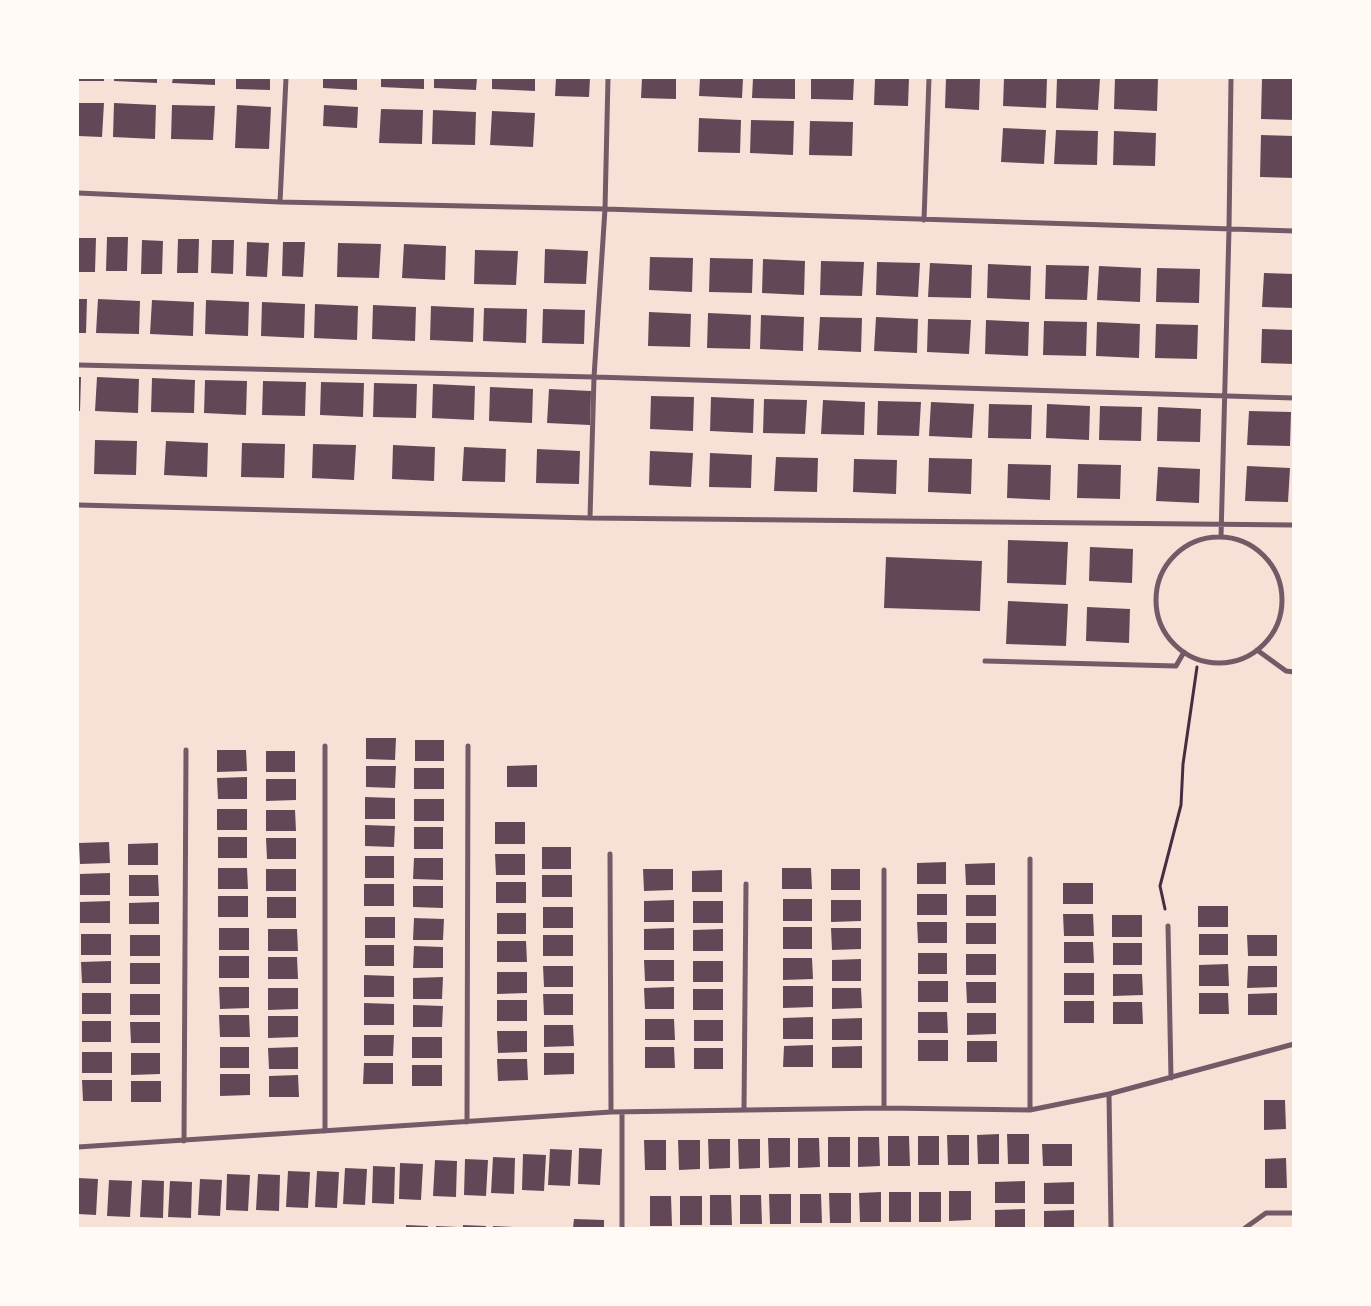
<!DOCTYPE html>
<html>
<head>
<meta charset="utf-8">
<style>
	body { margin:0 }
	#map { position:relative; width:1371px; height:1306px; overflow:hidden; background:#f7e1d7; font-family:"PT Sans",sans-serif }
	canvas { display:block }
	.frame { position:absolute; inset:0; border:79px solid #fffaf5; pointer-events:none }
</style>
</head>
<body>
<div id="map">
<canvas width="1371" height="1306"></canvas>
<div class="frame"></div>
</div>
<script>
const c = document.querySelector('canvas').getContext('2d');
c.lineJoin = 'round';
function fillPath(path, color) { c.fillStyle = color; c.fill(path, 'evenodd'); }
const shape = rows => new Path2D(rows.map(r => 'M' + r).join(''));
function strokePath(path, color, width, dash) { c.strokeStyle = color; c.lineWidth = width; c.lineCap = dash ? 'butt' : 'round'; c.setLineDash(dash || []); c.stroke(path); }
fillPath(shape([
	[78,78,104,78,104,81,78,81],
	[114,78,157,78,157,83,114,81],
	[173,78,215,78,215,85,172,83],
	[236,78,270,78,270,90,236,89],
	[323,78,357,78,357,90,323,88],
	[381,78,424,78,424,89,381,87],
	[434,78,477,78,476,90,434,88],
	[492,78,535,78,535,91,492,89],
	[556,78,590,78,589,97,555,96],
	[642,78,676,78,676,99,641,98],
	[700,78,743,78,742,98,699,96],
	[753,78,795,78,795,99,752,98],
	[811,78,854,78,853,100,811,99],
	[875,78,909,78,908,106,874,105],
	[946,78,980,78,979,110,945,108],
	[1004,78,1047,78,1046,108,1003,106],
	[1057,78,1100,78,1098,110,1056,108],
	[1115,78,1158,78,1157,111,1114,109],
	[1262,78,1294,78,1294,120,1261,119],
	[78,103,104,103,102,137,78,136],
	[114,103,156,105,155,139,113,137],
	[172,105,215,106,213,140,171,139],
	[237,105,271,107,269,149,235,148],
	[324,105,358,107,357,128,323,126],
	[381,109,423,110,422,144,379,143],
	[433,110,476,112,475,145,432,144],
	[492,111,535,113,533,147,490,145],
	[699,118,741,120,740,153,698,152],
	[751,120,794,121,793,155,750,153],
	[810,121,853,122,852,156,809,155],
	[1003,128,1046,130,1044,164,1001,162],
	[1056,130,1098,131,1097,165,1054,164],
	[1114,131,1156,133,1155,166,1113,165],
	[1261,135,1294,136,1294,178,1260,177],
	[107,237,128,237,127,271,106,271],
	[78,238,96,238,95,272,78,272],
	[178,239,199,239,198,273,177,273],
	[142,240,163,241,162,274,141,274],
	[212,240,234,240,233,274,211,273],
	[247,242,269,243,267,277,246,276],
	[283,242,305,242,303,277,282,276],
	[338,243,381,244,379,278,337,277],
	[404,244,446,246,445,280,402,278],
	[545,249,588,251,586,284,544,283],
	[475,250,518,251,516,285,474,284],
	[650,257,693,258,692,292,649,290],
	[710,258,753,259,752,293,709,292],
	[763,259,805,261,804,295,762,293],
	[821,261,864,262,862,296,820,295],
	[877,262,920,263,918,297,876,295],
	[930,263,972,265,971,298,928,297],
	[988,264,1031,266,1030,300,987,298],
	[1046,265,1089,266,1087,300,1045,299],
	[1099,266,1141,268,1140,302,1097,300],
	[1157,268,1200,269,1199,303,1156,302],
	[1264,273,1294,274,1294,308,1262,307],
	[78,299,87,299,86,333,78,333],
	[98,299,140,301,139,334,96,333],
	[152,300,194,302,193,336,150,334],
	[206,300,249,302,248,336,205,334],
	[262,302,305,304,304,338,261,336],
	[315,304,358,306,357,340,314,338],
	[373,305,416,307,415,341,372,339],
	[431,306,474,308,473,342,430,340],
	[484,308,527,309,526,343,483,341],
	[543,309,585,310,584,344,542,343],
	[649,312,691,314,690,347,648,346],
	[708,313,751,315,750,349,707,348],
	[761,315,804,317,803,351,760,349],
	[820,317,862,318,861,352,818,350],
	[876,317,918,319,917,353,874,351],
	[928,319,971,320,969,354,927,352],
	[986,320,1029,322,1028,356,985,354],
	[1044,321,1087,322,1086,356,1043,355],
	[1097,322,1140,324,1139,358,1096,356],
	[1156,324,1198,325,1197,359,1155,358],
	[1262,329,1294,330,1294,364,1261,363],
	[78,377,81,377,80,411,78,411],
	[97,377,139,379,138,413,95,411],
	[152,378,195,380,194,413,151,412],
	[205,380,247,381,246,415,204,413],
	[263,381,306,382,305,416,262,415],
	[321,382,364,383,363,417,320,415],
	[374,383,417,384,416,418,373,417],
	[433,384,475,386,474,420,432,418],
	[490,387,533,389,532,423,489,421],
	[549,389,591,391,590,425,547,423],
	[651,396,694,397,693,431,650,429],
	[711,397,754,399,753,433,710,431],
	[764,399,807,400,805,434,763,433],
	[823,400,865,402,864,435,821,434],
	[878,401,921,402,919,436,877,435],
	[931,402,974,404,972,438,929,436],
	[989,404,1032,405,1031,439,988,438],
	[1047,404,1090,406,1089,440,1046,438],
	[1100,406,1142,407,1141,441,1099,440],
	[1158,407,1201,409,1200,442,1157,441],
	[1249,411,1291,412,1290,446,1247,445],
	[95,440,137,441,136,475,94,474],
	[166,441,208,443,207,477,164,475],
	[242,443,285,444,284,478,241,477],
	[313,444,356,445,354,480,312,478],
	[393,445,435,447,434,481,392,479],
	[464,447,506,449,505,482,462,481],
	[537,449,580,451,579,484,536,483],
	[650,451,693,453,691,487,649,485],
	[710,453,752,455,751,488,709,487],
	[776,457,818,458,817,492,774,491],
	[929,458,972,459,971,494,928,492],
	[854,459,897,460,896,494,853,492],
	[1008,464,1051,465,1050,500,1007,498],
	[1078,464,1121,465,1120,499,1077,498],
	[1247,466,1290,468,1288,502,1245,501],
	[1158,467,1200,469,1199,503,1156,501],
	[1008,540,1068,542,1066,585,1007,583],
	[1090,547,1133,549,1132,583,1089,581],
	[886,557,982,561,980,611,884,608],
	[1008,601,1068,604,1066,646,1006,644],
	[1087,607,1130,609,1129,643,1086,641],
	[366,738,396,738,395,760,366,759],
	[415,740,444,740,444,761,415,761],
	[217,750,246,750,247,771,217,772],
	[266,751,295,751,295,772,266,772],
	[537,765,537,787,507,787,507,766],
	[366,766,396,766,395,788,366,787],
	[414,768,444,768,444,789,414,789],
	[247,777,247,799,218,799,217,778],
	[266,779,296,779,296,800,266,801],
	[365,797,395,798,395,819,365,819],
	[414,799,444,799,444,821,414,821],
	[217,809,247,809,247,830,217,830],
	[266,810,295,810,296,831,266,831],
	[495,822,525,822,525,844,495,844],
	[365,825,395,826,394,847,365,846],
	[414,827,443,827,443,849,414,849],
	[218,837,247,837,247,858,218,858],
	[266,838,296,838,296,859,267,859],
	[109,842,110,863,80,864,79,843],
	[158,843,158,865,128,865,128,844],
	[542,847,571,847,571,869,542,869],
	[495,854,525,854,525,875,496,875],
	[365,856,394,856,394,878,365,878],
	[414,858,443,858,443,880,413,879],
	[946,862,946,884,917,884,917,863],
	[995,863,995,885,966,885,965,864],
	[218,868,247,868,248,889,218,889],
	[782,868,811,868,812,889,782,889],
	[266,869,296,869,296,891,266,891],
	[643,869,673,869,673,890,644,891],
	[831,869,860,869,860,890,831,890],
	[722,870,722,892,692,892,692,871],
	[110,873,110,895,80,895,80,874],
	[129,875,158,875,159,896,129,896],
	[542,875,572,875,572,897,542,897],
	[496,882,526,882,526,903,496,903],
	[1063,883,1093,883,1093,904,1063,904],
	[364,884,394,884,394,906,364,906],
	[413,886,443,886,443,908,413,907],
	[917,894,947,894,947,915,917,915],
	[966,895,996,895,996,916,966,916],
	[218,896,248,896,248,917,218,917],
	[267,897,296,897,296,918,267,918],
	[783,899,812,899,812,921,783,921],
	[674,900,674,922,644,922,644,901],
	[831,900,861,900,861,921,831,922],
	[110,901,110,923,80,923,80,902],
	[693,901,723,901,723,923,693,923],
	[159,902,159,924,129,924,129,903],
	[1198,906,1228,906,1228,927,1198,927],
	[543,907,573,907,573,928,543,928],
	[497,913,526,913,526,934,497,934],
	[1063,914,1093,914,1094,936,1064,936],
	[1112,915,1142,915,1142,937,1112,937],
	[365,917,395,917,395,938,365,938],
	[414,918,444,919,443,940,413,940],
	[917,922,947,922,947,943,918,943],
	[966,923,996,923,996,944,966,944],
	[783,927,812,927,812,949,783,949],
	[219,928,249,928,249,950,219,950],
	[674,928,674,950,644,950,644,929],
	[831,928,861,928,861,949,832,950],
	[268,929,297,929,298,951,268,951],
	[723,929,723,951,693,951,693,930],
	[81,934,111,934,111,955,81,955],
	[1199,934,1228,934,1228,955,1199,955],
	[130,935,160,935,160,956,130,956],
	[543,935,573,935,573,956,543,956],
	[1247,935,1277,935,1277,956,1248,956],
	[497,941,526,941,527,962,497,962],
	[1064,942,1093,942,1094,963,1064,963],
	[1113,943,1142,943,1142,965,1113,965],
	[365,945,394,945,394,966,365,966],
	[414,946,443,947,443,968,413,968],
	[918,953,947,953,947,974,918,974],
	[966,954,996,954,996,975,966,975],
	[219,956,249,956,249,978,219,978],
	[268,957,297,957,298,979,268,979],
	[783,958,812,958,813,979,783,980],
	[861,959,861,981,832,981,832,960],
	[644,960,674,960,674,981,645,981],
	[111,961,111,983,82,983,81,962],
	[693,961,723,961,723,982,693,982],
	[130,963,160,963,160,984,130,984],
	[1228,964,1229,986,1199,986,1199,965],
	[543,966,573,966,573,987,544,987],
	[1248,966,1277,966,1277,987,1247,988],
	[497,972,527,972,527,993,497,994],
	[1064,973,1094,973,1094,995,1064,995],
	[1113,974,1142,974,1143,995,1113,996],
	[364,975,394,976,394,997,364,997],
	[443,977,442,999,413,999,413,978],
	[918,981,948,981,948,1002,918,1002],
	[966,982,996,982,996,1003,967,1003],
	[783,986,813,986,813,1007,783,1008],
	[219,987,249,987,249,1008,220,1009],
	[674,987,674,1009,645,1009,644,988],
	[268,988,298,988,298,1009,268,1010],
	[832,988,861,988,862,1008,832,1009],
	[693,989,723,989,723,1010,693,1010],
	[82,993,111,993,111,1014,82,1014],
	[1199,993,1228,993,1229,1014,1199,1014],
	[1277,993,1277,1015,1248,1015,1248,994],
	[130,994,160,994,160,1015,130,1015],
	[543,994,573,994,573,1015,544,1015],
	[497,1000,527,1000,527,1021,497,1021],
	[1064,1001,1094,1001,1094,1023,1064,1023],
	[1113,1002,1142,1002,1143,1024,1113,1024],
	[364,1003,394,1004,394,1025,364,1025],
	[413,1005,443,1006,442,1027,413,1027],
	[918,1012,947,1012,948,1033,918,1033],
	[967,1013,996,1013,996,1034,967,1035],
	[219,1015,249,1015,250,1037,220,1037],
	[268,1016,298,1016,298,1037,268,1038],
	[813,1017,813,1039,783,1039,783,1018],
	[862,1018,862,1040,832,1040,832,1019],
	[645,1019,674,1019,675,1040,645,1040],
	[694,1020,723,1020,723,1041,694,1041],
	[82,1021,111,1021,111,1042,82,1042],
	[130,1022,160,1022,160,1043,131,1043],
	[544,1025,573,1025,574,1046,544,1047],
	[497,1031,527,1031,527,1052,498,1053],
	[364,1035,394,1035,393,1056,364,1056],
	[412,1037,442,1037,442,1058,412,1058],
	[918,1040,948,1040,948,1061,918,1061],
	[967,1041,997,1041,997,1062,967,1062],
	[813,1045,813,1067,783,1067,784,1046],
	[862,1046,862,1068,832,1068,832,1047],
	[220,1047,249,1047,249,1068,220,1068],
	[298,1047,298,1069,269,1069,268,1048],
	[645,1047,674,1047,675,1068,645,1068],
	[694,1048,723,1048,723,1069,694,1069],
	[82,1052,112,1052,112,1073,82,1073],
	[131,1053,160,1053,160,1074,131,1075],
	[544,1053,574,1053,574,1074,544,1075],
	[497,1059,527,1059,528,1080,498,1081],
	[364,1063,393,1063,393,1084,363,1084],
	[412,1065,442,1065,442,1086,412,1086],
	[220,1074,250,1074,250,1095,220,1096],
	[298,1075,299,1097,269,1097,269,1076],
	[82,1080,112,1080,112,1101,83,1101],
	[131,1081,161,1081,161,1102,131,1102],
	[1264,1100,1285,1100,1286,1129,1264,1130],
	[999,1134,999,1164,978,1164,977,1135],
	[1007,1134,1029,1134,1029,1164,1008,1164],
	[947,1135,969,1135,969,1165,948,1165],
	[888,1136,909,1136,910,1166,888,1166],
	[918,1136,939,1136,939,1165,918,1165],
	[828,1137,850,1137,850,1167,828,1167],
	[858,1137,879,1137,880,1166,858,1167],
	[768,1138,790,1138,790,1167,769,1168],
	[798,1138,819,1138,820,1167,798,1168],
	[708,1139,730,1139,730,1168,709,1169],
	[738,1139,760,1139,760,1168,739,1169],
	[644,1140,666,1140,666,1170,645,1170],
	[678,1140,700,1140,700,1169,679,1170],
	[1042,1144,1072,1144,1072,1166,1043,1166],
	[579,1148,602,1149,600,1185,578,1184],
	[550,1149,572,1150,570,1186,548,1185],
	[523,1154,546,1155,544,1191,522,1190],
	[493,1157,515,1158,514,1194,491,1193],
	[1286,1158,1287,1188,1265,1188,1265,1159],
	[465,1159,488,1160,486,1196,464,1195],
	[435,1160,457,1161,456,1197,433,1196],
	[400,1163,423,1164,421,1200,399,1199],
	[373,1166,395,1167,394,1204,372,1203],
	[345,1168,367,1169,365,1205,343,1204],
	[288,1171,310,1172,308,1208,286,1207],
	[317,1171,339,1172,337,1208,315,1207],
	[227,1174,250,1175,248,1211,226,1210],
	[258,1174,280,1175,279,1211,256,1210],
	[78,1178,98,1179,96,1215,78,1214],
	[200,1179,222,1180,220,1216,198,1215],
	[109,1180,132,1181,130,1217,107,1216],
	[142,1180,164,1181,163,1218,140,1217],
	[170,1181,192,1182,191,1218,168,1217],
	[1025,1181,1025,1203,995,1203,995,1182],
	[1074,1182,1074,1204,1044,1204,1044,1183],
	[949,1191,971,1191,971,1220,949,1221],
	[881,1192,881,1222,860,1222,859,1193],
	[889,1192,911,1192,911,1222,889,1222],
	[919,1192,941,1192,941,1222,919,1222],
	[829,1193,851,1193,851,1223,830,1223],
	[769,1194,791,1194,791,1224,770,1224],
	[800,1194,821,1194,822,1223,800,1223],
	[710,1195,731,1195,732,1225,710,1225],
	[740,1195,761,1195,762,1224,740,1224],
	[650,1196,671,1196,672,1226,650,1226],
	[680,1196,702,1196,702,1225,680,1225],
	[1025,1209,1025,1228,995,1228,995,1210],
	[1074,1210,1074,1228,1044,1228,1044,1211],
	[574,1219,604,1220,604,1228,573,1228],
	[406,1225,428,1226,428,1228,406,1228],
	[463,1225,486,1226,486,1228,463,1228],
	[436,1226,458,1227,458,1228,436,1228],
	[493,1226,514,1227,514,1228,493,1228]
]), '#644757');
strokePath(shape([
	[1165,909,1160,886,1181,805,1183,764,1197,667]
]), '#4a2c40', 3);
strokePath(shape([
	[78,193,280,202,605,209,1294,231],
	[280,202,286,78],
	[924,220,929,78],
	[78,365,594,377,1294,398],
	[78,505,590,518,1294,525],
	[590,518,594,377,605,209,608,78],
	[1221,537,1229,229,1231,78],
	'1156 600a63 63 0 1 1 126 0a63 63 0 1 1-126 0Z',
	[1257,650,1286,671,1294,672],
	[985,661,1176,666,1184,652],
	[325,746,325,1131],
	[610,854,611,1112],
	[1168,926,1171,1078],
	[1109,1094,1111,1228],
	[884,1108,884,870],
	[744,1109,746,884],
	[1030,1110,1030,859],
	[467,1122,468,746],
	[184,1141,186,750],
	[78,1147,611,1112,884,1108,1030,1110,1109,1094,1294,1044],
	[622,1228,622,1112],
	[1245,1228,1266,1213,1294,1213]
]), '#755966', 5);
</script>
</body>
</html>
